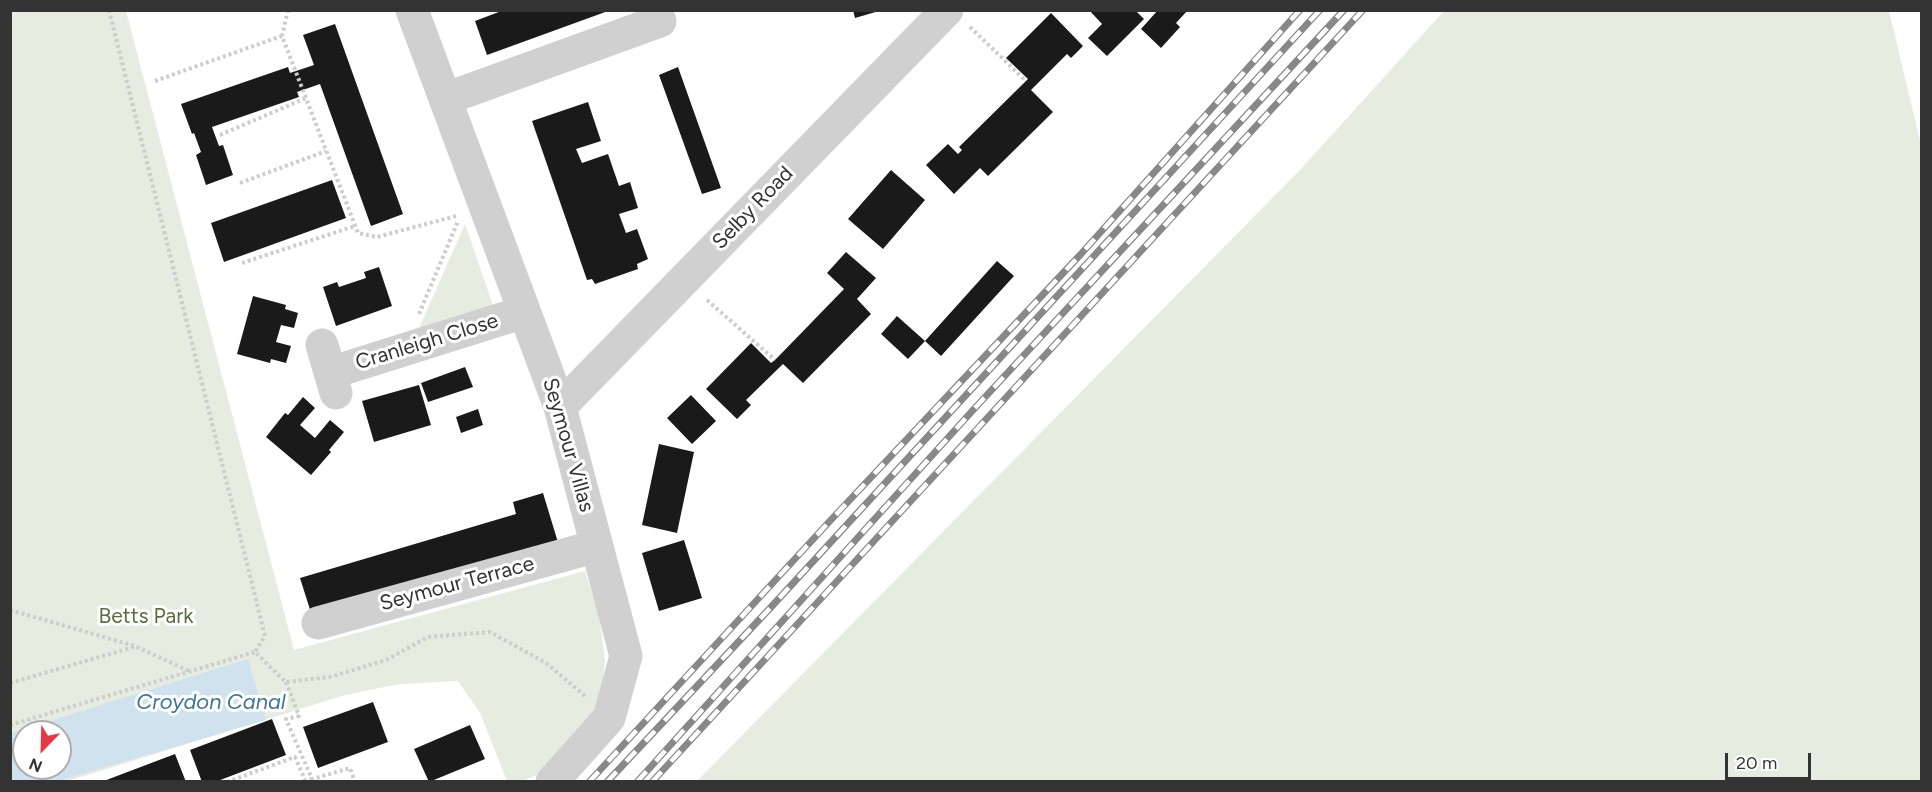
<!DOCTYPE html>
<html>
<head>
<meta charset="utf-8">
<style>
	body { margin:0 }
	#map { position:relative; width:1932px; height:792px; overflow:hidden; background:#fff; font-family:Figtree,sans-serif }
	canvas { display:block }
	.frame { position:absolute; inset:0; border:12px solid #333; pointer-events:none }
	.north { position:absolute; left:12px; top:720px; width:60px; height:60px; box-sizing:border-box; background:#fff; border:2px solid #adadad; border-radius:50%; rotate:203deg; font-size:16px; font-weight:700; line-height:24px; text-align:center; color:#333 }
	.north::after { content:''; display:block; margin:auto; width:21px; height:27px; background:#e63946; clip-path:polygon(50% 0,100% 100%,50% 72%,0 100%) }
	.scale { position:absolute; left:1725px; top:753px; width:86px; height:27px; box-sizing:border-box; border:3px solid #333; border-top:0; padding-left:8px; font-size:18px; line-height:21px; white-space:nowrap; color:#333; -webkit-text-stroke:4px #fff; paint-order:stroke }
</style>
</head>
<body>
<div id="map">
<canvas width="1932" height="792"></canvas>
<div class="frame"></div>
<div class="north">N</div>
<div class="scale">20 m</div>
</div>
<script>
const c = document.querySelector('canvas').getContext('2d');
c.lineJoin = 'round';
function fillPath(path, color) { c.fillStyle = color; c.fill(path, 'evenodd'); }
const shape = rows => new Path2D(rows.map(r => 'M' + r).join(''));
function strokePath(path, color, width, dash) { c.strokeStyle = color; c.lineWidth = width; c.lineCap = dash ? 'butt' : 'round'; c.setLineDash(dash || []); c.stroke(path); }
function drawText(font, color, halo, rows, align = 'center') {
  c.font = font + ' Figtree,sans-serif'; c.lineWidth = 6; c.setLineDash([]); c.textBaseline = 'middle'; c.strokeStyle = halo; c.fillStyle = color; for (const [text, x, y, turn = 0] of rows) {
    c.save(); c.translate(x, y); c.rotate((+turn || 0) * Math.PI / 180); c.textAlign = isNaN(turn) ? turn : align; if (halo) c.strokeText(text, 0, 0); c.fillText(text, 0, 0); c.restore();
  }
}
fillPath(shape([
	[10,11,126,11,294,650,585,571,599,614,605,661,601,698,582,730,547,772,520,781,507,781,480,713,458,681,399,684,345,695,68,781,11,781],
	[24,732,60,732,60,768,24,768],
	[1444,11,1889,11,1922,149,1921,781,697,781,1300,170],
	[465,224,494,308,416,335]
]), '#e6ecdf');
fillPath(shape([
	[248,659,266,720,58,781,11,781,11,733],
	[24,732,60,732,60,768,24,768]
]), '#cfe2ee');
fillPath(shape([
	[504,10,608,10,608,11,487,55,475,21],
	[853,10,879,10,879,11,855,18],
	[1089,10,1135,10,1144,19,1107,56,1088,38,1102,24],
	[1158,10,1188,10,1176,23,1180,27,1161,48,1141,29],
	[1051,13,1083,46,1071,58,1067,54,1031,90,1053,112,988,176,980,168,954,194,926,165,948,144,958,154,962,150,959,147,1028,79,1006,58],
	[335,24,403,214,371,226,320,84,297,92,299,97,212,127,219,146,223,145,233,175,206,185,196,155,201,152,194,133,192,134,181,104,288,67,290,73,314,65,303,35],
	[678,67,721,188,702,194,659,75],
	[588,102,601,141,576,149,582,163,608,154,619,186,630,182,638,208,619,214,626,233,637,229,648,259,637,264,638,269,595,284,592,279,587,280,532,121],
	[891,170,925,200,883,249,848,219],
	[332,180,346,218,224,262,211,223],
	[846,252,876,278,857,299,871,314,803,383,783,364,746,400,751,405,737,419,706,389,751,343,771,363,777,358,844,289,827,273],
	[997,261,1014,276,941,356,925,341,908,359,881,334,897,316,925,341],
	[379,267,392,306,336,326,323,287,337,282,339,287,366,278,364,272],
	[253,296,286,305,285,309,298,313,294,328,281,325,276,342,291,346,286,363,271,359,270,363,237,354],
	[465,367,473,387,428,402,421,383],
	[419,385,431,425,374,442,362,401],
	[691,395,716,421,692,444,667,418],
	[303,397,315,408,300,425,315,438,330,420,344,432,329,450,331,452,311,475,266,437,285,413,288,415],
	[478,409,483,425,461,433,456,417],
	[659,444,694,452,677,533,642,525],
	[543,493,560,549,313,619,300,578,516,514,513,502],
	[684,540,702,598,659,611,642,553],
	[373,702,388,742,318,768,303,727],
	[272,719,286,755,215,782,202,782,190,750],
	[470,725,485,759,429,782,414,749],
	[175,754,186,782,102,782,109,779]
]), '#1a1a1a');
strokePath(shape([
	[109,10,265,636,255,652,286,682,330,677,386,660,428,637,490,632,546,663,585,696],
	[288,10,282,36,358,233,377,237,456,216],
	[970,27,1026,81],
	[155,81,282,36],
	[220,135,306,98],
	[240,183,326,151],
	[242,263,355,226],
	[707,300,775,360],
	[419,314,458,221],
	[10,610,135,646,189,671],
	[286,682,299,716,286,719,312,779,350,768,355,782],
	[10,683,134,647],
	[10,725,255,652],
	[227,782,295,757,305,780,312,779]
]), '#cdcdcd', 4, [3, 3]);
strokePath(shape([
	[412,10,560,407,626,656,609,718,552,782],
	[445,99,660,21],
	[322,345,336,393],
	[330,373,524,312],
	[560,407,947,10],
	[318,623,597,546]
]), '#d0d0d0', 33);
const rail = shape([
	[589,782,829,522,1081,254,1300,10],
	[607,782,773,605,1320,10],
	[637,782,974,409,1344,10],
	[652,782,1363,10]
]);
strokePath(rail, '#888', 7);
strokePath(rail, '#fff', 4.5, [14]);
drawText('21px', '#333', '#fff', [
	["Selby Road",753,208,-46],
	["Cranleigh Close",427,342,-17],
	["Seymour Villas",568,445,74],
	["Seymour Terrace",457,584,-15]
]);
drawText('21px', '#56703f', '#fff', [
	["Betts Park",146,617]
]);
drawText('italic 22px', '#3f7597', '#fff', [
	["Croydon Canal",211,703]
]);
</script>
</body>
</html>
